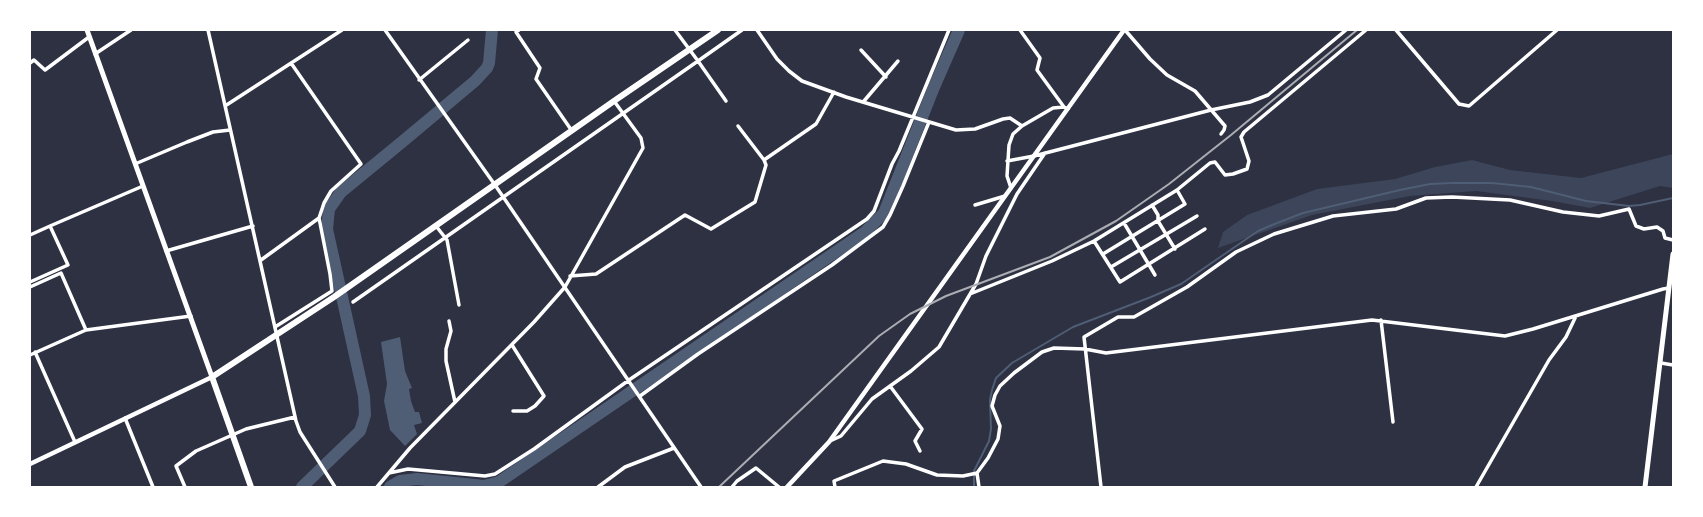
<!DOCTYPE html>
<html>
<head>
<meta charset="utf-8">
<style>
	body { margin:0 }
	#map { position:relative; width:1703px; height:517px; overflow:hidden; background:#2d3142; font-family:Ubuntu,sans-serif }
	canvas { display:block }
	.frame { position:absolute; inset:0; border:31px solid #fff; pointer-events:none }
</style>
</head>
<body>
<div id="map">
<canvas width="1703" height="517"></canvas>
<div class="frame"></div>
</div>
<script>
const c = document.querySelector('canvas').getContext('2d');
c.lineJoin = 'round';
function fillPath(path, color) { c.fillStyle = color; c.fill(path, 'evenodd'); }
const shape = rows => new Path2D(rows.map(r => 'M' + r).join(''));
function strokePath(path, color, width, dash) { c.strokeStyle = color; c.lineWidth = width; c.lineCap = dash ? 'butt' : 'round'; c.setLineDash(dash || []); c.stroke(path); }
fillPath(shape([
	[1673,154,1673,188,1660,186,1590,208,1552,201,1476,191,1410,196,1312,215,1218,248,1223,232,1247,215,1317,189,1395,179,1435,167,1472,160,1510,170,1581,178]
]), '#3c4559');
fillPath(shape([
	[400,337,405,371,412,388,409,389,411,401,415,412,419,412,422,423,414,425,417,434,405,446,390,430,384,401,387,384,381,342]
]), '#4f5d75');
strokePath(shape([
	[974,487,974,471,989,441,991,429,990,400,992,390,996,378,1012,363,1073,327,1151,297,1181,284,1258,231,1272,225,1303,213,1400,190,1430,184,1452,183,1492,183,1531,187,1586,201,1629,206,1640,205,1673,198]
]), '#4f5d75', 2);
strokePath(shape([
	[302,487,360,431,365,415,364,396,327,229,329,209,341,192,402,142,475,81,487,68,489,63,492,30],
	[390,487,400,481,417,479,484,486,499,482,865,232,884,213,934,87,959,30]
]), '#4f5d75', 12);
strokePath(shape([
	[208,30,296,421,300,432,335,487],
	[385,30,495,185,701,487],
	[519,30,516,32,540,68,536,79,572,131],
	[675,30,698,61,742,30],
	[757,30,777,59,789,71,802,81,846,97,956,130,975,129,1003,119,1010,118,1022,126,1053,108,1064,107,1068,109],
	[1020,30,1040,58,1037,70,1064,107],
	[1125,30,1150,59,1167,75,1195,91,1225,126,1224,130,1221,134],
	[1396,30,1459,104,1469,106,1557,30],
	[861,50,886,77],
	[95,54,131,30],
	[30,63,34,60,45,70,89,37],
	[419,80,468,40],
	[864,101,898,61],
	[225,106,342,30],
	[764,160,816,124,834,92],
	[1007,161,1034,156,1211,110,1250,102,1268,95,1346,30],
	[135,164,187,142,213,132,230,130],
	[1011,188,1007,176,1009,145,1013,134,1022,126],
	[975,205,1005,196],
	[1152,205,1158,215,1158,221,1175,249],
	[1124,223,1155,275],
	[50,226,143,186],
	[436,226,447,240,459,305],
	[30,235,50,226,68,265,30,282],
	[1094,241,1120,282,1205,229],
	[166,251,253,226],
	[1103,254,1185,204,1177,190],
	[261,260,319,218,324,203,331,191,361,164,291,63],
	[1111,267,1197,216],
	[570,276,596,274,685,215,711,229,755,202,766,165,764,160,738,126],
	[30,287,61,273,86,330],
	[970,294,1052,261,1094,241,1177,190,1210,163,1215,162,1225,175,1233,174,1247,169,1249,161,1241,137,1244,132,1366,30],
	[353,302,698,61,726,101],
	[1381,320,1393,422],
	[449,321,451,331,446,349,446,361,455,402],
	[275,327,332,291,330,274,319,218],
	[512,345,544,396,535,406,527,411,513,411],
	[35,352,75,442],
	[30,355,86,330,191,316],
	[1661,363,1673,365],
	[890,386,922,429,915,441,920,451],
	[640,396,698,354,832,265,883,227,890,215,903,186,929,122],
	[125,418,153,487],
	[830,441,841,436,872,399,911,371,939,347,976,284,986,256,1017,194,1045,153],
	[389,473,408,469,485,476,495,474,534,449,629,380,867,219,874,211,892,164,899,151,949,30],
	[185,487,176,466,196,451,246,429,295,417],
	[377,487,410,448,534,322,565,287,643,148,641,138,614,101],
	[598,487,625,467,674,448],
	[732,487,737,481,756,468,779,487],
	[835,487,834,481,883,461,906,464,937,475,963,476,977,473],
	[979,487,977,473,988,458,998,439,1000,426,992,406,995,395,1000,386,1014,373,1042,352,1054,348,1085,349,1106,353,1372,320,1505,336,1533,329,1663,289,1669,288],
	[1101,487,1084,337,1118,317,1134,317,1187,287,1236,252,1274,234,1333,216,1396,209,1426,198,1452,197,1510,200,1563,212,1599,216,1629,209,1636,226,1644,229,1657,227,1663,231,1665,238,1673,240],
	[1476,487,1549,360,1566,337,1576,316]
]), '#fff', 3.5);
strokePath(shape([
	[30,464,212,377],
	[787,487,829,442,1124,30]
]), '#fff', 4.5);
strokePath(shape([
	[87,30,212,377],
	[1645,487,1673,254]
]), '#fff', 5);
strokePath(shape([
	[251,487,212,377,334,297,614,101,718,30]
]), '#fff', 6);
strokePath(shape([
	[719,487,879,336,910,314,946,296,1050,257,1116,221,1169,184,1231,135,1357,30]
]), '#abadb3', 2);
</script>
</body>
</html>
